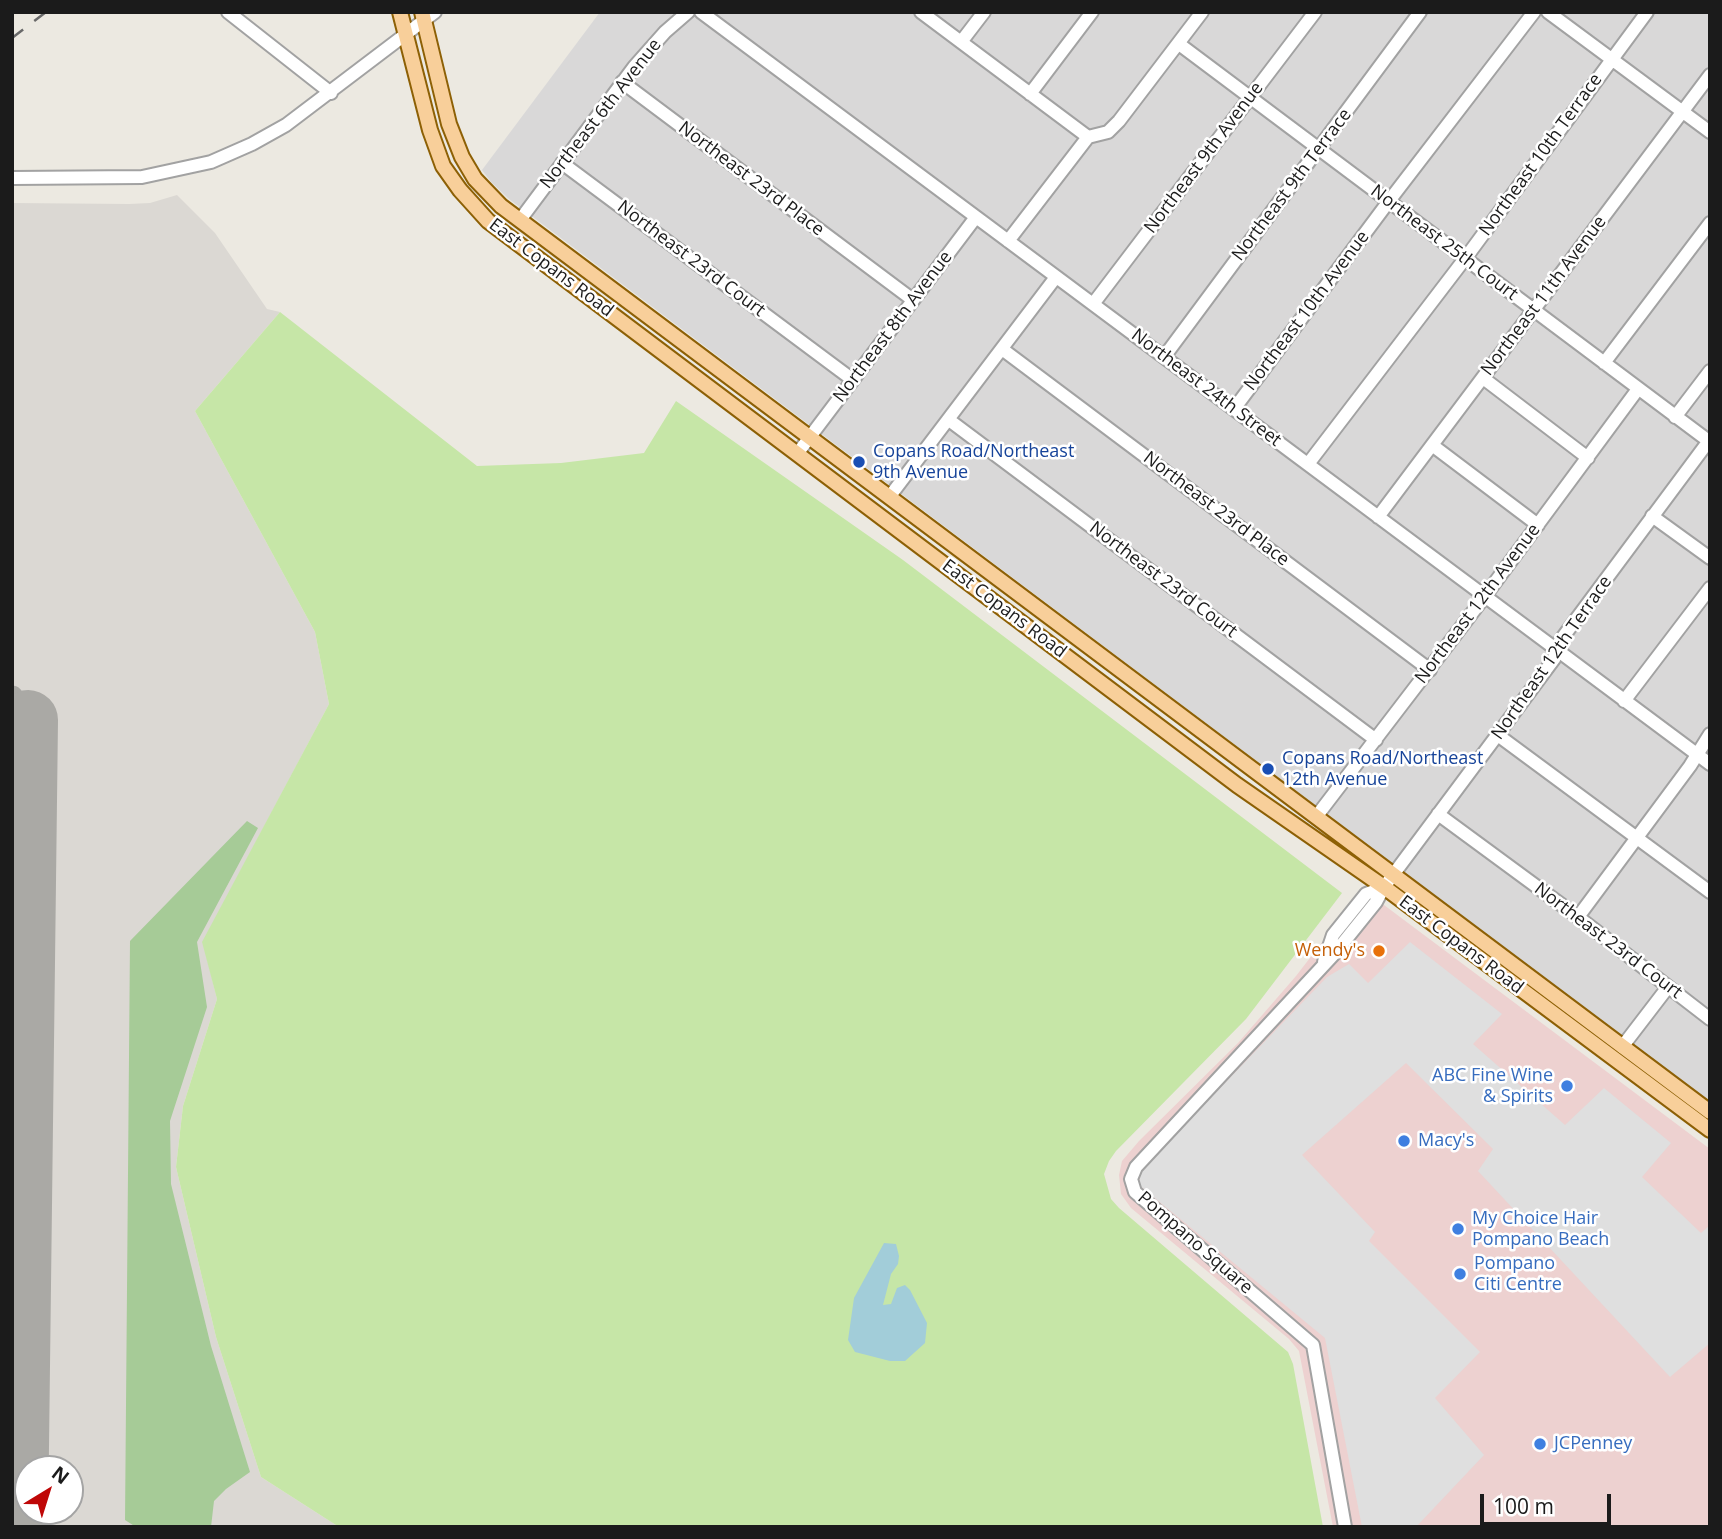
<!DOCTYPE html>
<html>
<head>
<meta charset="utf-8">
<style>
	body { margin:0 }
	#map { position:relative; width:1722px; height:1539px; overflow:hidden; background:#ece9e1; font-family:"Open Sans",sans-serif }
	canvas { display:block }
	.frame { position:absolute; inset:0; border:14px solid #1b1b1b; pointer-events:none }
	.north { position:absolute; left:14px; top:1455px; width:70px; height:70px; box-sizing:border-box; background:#fff; border:2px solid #a4a4a4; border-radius:50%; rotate:38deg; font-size:19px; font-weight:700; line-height:28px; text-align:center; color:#1b1b1b }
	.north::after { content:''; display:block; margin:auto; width:24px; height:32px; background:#bf0707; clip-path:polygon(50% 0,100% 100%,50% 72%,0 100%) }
	.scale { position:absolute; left:1480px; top:1494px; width:131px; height:32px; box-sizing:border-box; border:4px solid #1b1b1b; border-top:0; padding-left:9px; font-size:21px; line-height:24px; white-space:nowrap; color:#1b1b1b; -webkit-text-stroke:5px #fff; paint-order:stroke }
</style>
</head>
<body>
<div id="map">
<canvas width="1722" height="1539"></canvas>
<div class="frame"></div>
<div class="north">N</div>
<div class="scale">100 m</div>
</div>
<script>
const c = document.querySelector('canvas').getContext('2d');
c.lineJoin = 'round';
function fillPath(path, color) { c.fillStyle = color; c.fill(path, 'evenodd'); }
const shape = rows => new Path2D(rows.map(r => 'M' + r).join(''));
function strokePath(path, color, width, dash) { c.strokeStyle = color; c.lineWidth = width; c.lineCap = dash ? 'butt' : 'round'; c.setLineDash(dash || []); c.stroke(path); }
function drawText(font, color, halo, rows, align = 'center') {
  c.font = font + ' "Open Sans",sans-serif'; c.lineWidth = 5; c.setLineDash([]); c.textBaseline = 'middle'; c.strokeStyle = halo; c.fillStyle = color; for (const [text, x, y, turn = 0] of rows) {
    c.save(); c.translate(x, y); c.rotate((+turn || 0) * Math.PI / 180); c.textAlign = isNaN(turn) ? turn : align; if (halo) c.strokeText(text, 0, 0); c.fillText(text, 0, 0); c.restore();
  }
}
fillPath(shape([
	[600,12,1710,12,1710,1102,509,199,492,183,482,170]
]), '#d9d8d8');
fillPath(shape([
	[1354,901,1384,905,1710,1149,1710,1527,1333,1527,1299,1351,1289,1339,1131,1208,1121,1194,1119,1175,1122,1161,1139,1141,1238,1043,1296,976]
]), '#edd1d0');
fillPath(shape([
	[177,195,215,233,267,309,280,312,195,411,315,632,329,704,203,942,217,999,183,1106,176,1167,216,1337,261,1477,339,1527,12,1527,12,203,129,204,150,203],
	[28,1469,70,1469,70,1511,28,1511]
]), '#dbd8d3');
fillPath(shape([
	[280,312,477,466,561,463,644,453,676,401,903,560,1342,893,1246,1019,1116,1151,1109,1161,1104,1174,1111,1199,1119,1208,1288,1352,1293,1364,1323,1527,339,1527,261,1477,216,1337,176,1167,183,1106,217,999,202,942,329,704,315,632,195,411]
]), '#c6e6a7');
fillPath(shape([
	[247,821,258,828,197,942,207,1007,170,1121,171,1184,211,1346,250,1472,226,1489,214,1501,211,1527,136,1527,125,1520,130,941]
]), '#a6cb97');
fillPath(shape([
	[1410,942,1502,1014,1473,1044,1565,1125,1604,1088,1671,1143,1642,1177,1701,1233,1710,1225,1710,1343,1670,1377,1478,1171,1493,1149,1406,1063,1302,1155,1375,1232,1369,1241,1480,1352,1435,1398,1484,1455,1416,1527,1362,1527,1325,1338,1139,1185,1141,1170,1327,977,1349,964,1368,983]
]), '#dfdfdf');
fillPath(shape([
	[884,1243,896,1244,899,1256,898,1264,891,1274,883,1305,891,1304,897,1288,905,1285,910,1290,927,1323,925,1343,905,1361,890,1361,855,1352,848,1340,854,1298]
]), '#a2cdd9');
strokePath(shape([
	[12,697,28,720],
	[12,1325,20,1325]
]), '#aaa9a5', 23);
strokePath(shape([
	[18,1527,28,720]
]), '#aaa9a5', 60);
const minor = shape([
	[228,12,331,93],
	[701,12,1710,764],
	[921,12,1088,137],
	[1548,12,1710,132],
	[961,42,984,12],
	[1179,44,1710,442],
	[622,82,913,300],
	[1030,94,1092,12],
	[562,163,853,380],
	[12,178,142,177,211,162,252,144,286,125,435,12],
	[520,220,634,67,665,32,688,12],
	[1008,241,1088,137,1108,132,1119,121,1202,12],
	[1093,304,1315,12],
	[1002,349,1430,670],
	[1164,357,1420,12],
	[1604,363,1710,223],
	[1483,378,1588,458],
	[1234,409,1389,201,1534,12],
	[1675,417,1710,371],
	[949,420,1376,740],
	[1432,445,1538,525],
	[797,454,976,217],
	[1308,464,1470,252,1647,12],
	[890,496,1056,277],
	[1652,516,1710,558],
	[1378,517,1710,75],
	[1624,701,1710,588],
	[1499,736,1710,892],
	[1438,814,1578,917,1710,1019],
	[1316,817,1485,596,1638,389],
	[1578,917,1690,766,1710,734],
	[1324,962,1333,935,1366,894,1384,887],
	[1622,1047,1668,987],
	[1345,1527,1313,1345,1135,1192,1131,1179,1136,1167,1335,953,1376,902,1384,887,1554,659,1560,641,1708,442]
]);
const major = shape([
	[400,12,430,130,443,166,460,190,488,221,1237,785,1384,887,1710,1130],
	[422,12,449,124,462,157,475,179,501,206,1710,1112]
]);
strokePath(minor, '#a2a2a2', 16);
strokePath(major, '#8d6005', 18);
strokePath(minor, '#fff', 12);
strokePath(major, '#f8cf9a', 14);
strokePath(shape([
	[12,38,46,12]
]), '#696969', 2.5, [14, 14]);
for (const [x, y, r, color] of [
	[859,462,7,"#1a4fb4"],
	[1268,769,7,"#1a4fb4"],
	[1379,951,7,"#e8710a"],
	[1567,1086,7,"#3f7fe0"],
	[1404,1141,7,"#3f7fe0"],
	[1458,1229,7,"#3f7fe0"],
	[1460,1274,7,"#3f7fe0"],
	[1540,1444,7,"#3f7fe0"]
]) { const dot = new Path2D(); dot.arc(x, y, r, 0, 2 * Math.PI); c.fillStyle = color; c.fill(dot); strokePath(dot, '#fff', 2.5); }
drawText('18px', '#1b1b1b', '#fff', [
	["Northeast 6th Avenue",601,114,-52],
	["Northeast 10th Terrace",1541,155,-54],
	["Northeast 9th Avenue",1204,158,-53],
	["Northeast 23rd Place",751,179,37],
	["Northeast 9th Terrace",1292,185,-53],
	["Northeast 25th Court",1444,243,37],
	["Northeast 23rd Court",691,259,37],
	["East Copans Road",551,268,37],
	["Northeast 11th Avenue",1544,296,-53],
	["Northeast 10th Avenue",1307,311,-53],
	["Northeast 8th Avenue",893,327,-53],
	["Northeast 24th Street",1206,388,37],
	["Northeast 23rd Place",1216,509,37],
	["Northeast 23rd Court",1163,580,37],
	["Northeast 12th Avenue",1478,604,-53],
	["East Copans Road",1004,609,37],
	["Northeast 12th Terrace",1552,658,-55],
	["Northeast 23rd Court",1608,941,37],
	["East Copans Road",1461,945,37],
	["Pompano Square",1195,1243,41]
]);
drawText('18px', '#164399', '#fff', [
	["Copans Road/Northeast",873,452],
	["9th Avenue",873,473],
	["Copans Road/Northeast",1282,759],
	["12th Avenue",1282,780]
], 'left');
drawText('18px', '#c56008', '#fff', [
	["Wendy's",1365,951]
], 'right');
drawText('18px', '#366cbe', '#fff', [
	["ABC Fine Wine",1553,1076,"right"],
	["& Spirits",1553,1097,"right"],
	["Macy's",1418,1141],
	["My Choice Hair",1472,1219],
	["Pompano Beach",1472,1240],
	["Pompano",1474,1264],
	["Citi Centre",1474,1285],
	["JCPenney",1554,1444]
], 'left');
</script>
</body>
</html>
